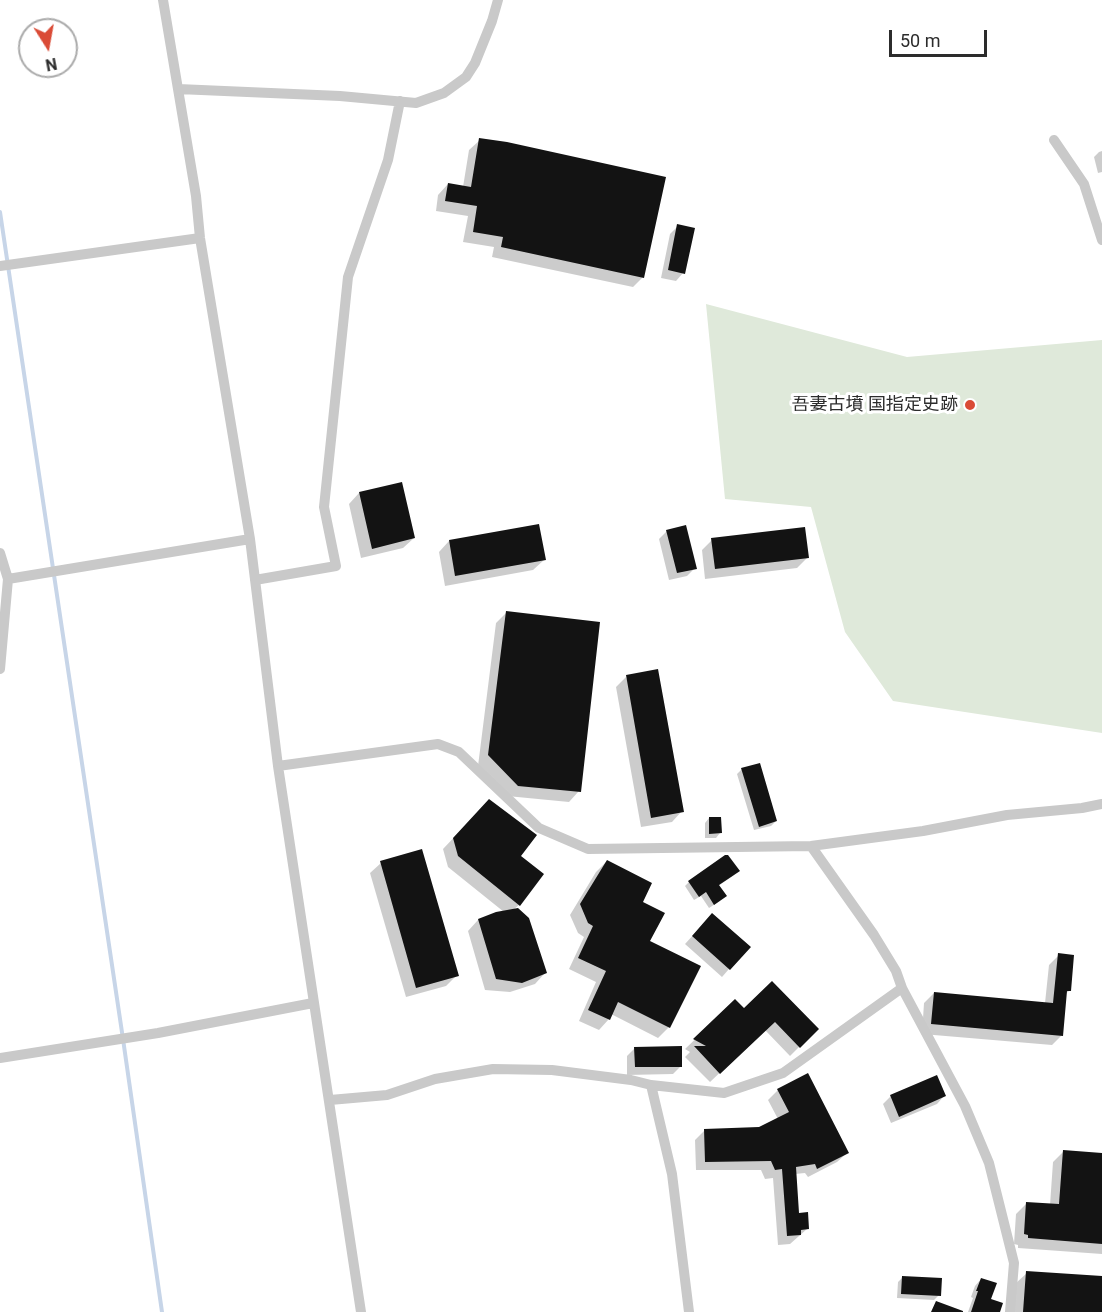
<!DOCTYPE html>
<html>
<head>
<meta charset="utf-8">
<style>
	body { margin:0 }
	#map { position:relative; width:1102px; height:1312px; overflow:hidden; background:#fff; font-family:Roboto,sans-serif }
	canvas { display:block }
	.north { position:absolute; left:18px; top:18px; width:60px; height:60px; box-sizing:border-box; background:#fff; border:2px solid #ababab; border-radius:50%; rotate:169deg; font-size:16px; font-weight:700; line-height:24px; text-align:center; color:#2c2c2c }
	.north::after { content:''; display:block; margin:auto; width:21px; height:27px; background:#da4b36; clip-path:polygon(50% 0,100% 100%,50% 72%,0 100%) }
	.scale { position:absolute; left:889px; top:30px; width:98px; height:27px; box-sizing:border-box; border:3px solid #2c2c2c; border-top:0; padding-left:8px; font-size:18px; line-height:21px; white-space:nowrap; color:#2c2c2c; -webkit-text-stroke:4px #fff; paint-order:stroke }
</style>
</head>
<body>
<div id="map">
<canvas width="1102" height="1312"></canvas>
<div class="north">N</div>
<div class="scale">50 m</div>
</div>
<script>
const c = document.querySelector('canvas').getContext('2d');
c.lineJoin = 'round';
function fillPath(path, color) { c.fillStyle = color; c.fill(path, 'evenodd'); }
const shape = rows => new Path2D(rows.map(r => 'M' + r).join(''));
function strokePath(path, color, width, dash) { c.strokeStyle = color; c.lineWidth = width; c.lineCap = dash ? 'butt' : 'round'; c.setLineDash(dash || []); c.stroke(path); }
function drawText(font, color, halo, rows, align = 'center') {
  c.font = font + ' Roboto,"Noto Sans JP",sans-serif'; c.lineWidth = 6; c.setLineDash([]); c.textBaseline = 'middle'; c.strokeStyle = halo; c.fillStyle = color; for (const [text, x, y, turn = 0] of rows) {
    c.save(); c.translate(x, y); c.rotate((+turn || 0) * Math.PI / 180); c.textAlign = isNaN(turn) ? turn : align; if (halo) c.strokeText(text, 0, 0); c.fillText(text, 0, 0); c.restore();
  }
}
fillPath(shape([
	[706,304,907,357,1102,340,1102,733,893,701,845,632,811,507,725,499]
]), '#dfe9da');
fillPath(shape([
	[480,140,643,277,633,287,492,257,494,247,463,242,468,216,436,211,438,195,448,184,463,187,469,150],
	[1102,151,1102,172,1098,173,1094,157,1099,152],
	[678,226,683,273,676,281,661,278,670,234],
	[359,493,414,538,403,548,361,558,349,504],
	[667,531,695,568,687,576,669,580,659,539],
	[712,540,808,557,797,568,705,579,702,550],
	[449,541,544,560,533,570,445,586,439,552],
	[506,613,579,791,569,802,507,796,478,766,496,623],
	[626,677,682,811,672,822,641,827,616,687],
	[742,769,776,821,771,826,754,830,737,774],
	[478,812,519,856,519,905,513,910,545,973,535,984,510,992,485,990,468,931,478,920,504,912,448,867,443,849],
	[709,818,720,833,716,838,705,838,705,823],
	[607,861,641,902,648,942,669,1027,658,1038,611,1014,609,1019,599,1030,579,1021,596,982,569,969,584,937,578,933,570,915,596,872],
	[381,863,457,975,446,986,406,997,370,873],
	[734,875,718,886,720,901,709,908,701,896,694,900,685,886,689,882],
	[705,922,729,969,722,977,685,944],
	[1059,955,1069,991,1065,994,1062,1035,1052,1045,922,1034,924,1003,934,993,1045,1003,1049,965],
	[735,1001,744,1010,817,1029,790,1056,765,1030,710,1082,685,1057,690,1052,685,1049],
	[635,1048,681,1066,673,1074,627,1075,627,1056],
	[778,1090,847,1153,837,1162,808,1177,805,1173,795,1174,798,1214,807,1229,790,1244,778,1245,773,1178,765,1179,761,1170,696,1170,695,1140,704,1131,760,1128,778,1119,768,1100],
	[891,1096,944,1096,937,1104,891,1123,883,1104],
	[1063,1152,1102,1154,1102,1254,1018,1248,1018,1245,1014,1244,1016,1214,1027,1203,1050,1205,1053,1162],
	[1027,1273,1102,1277,1102,1312,1014,1312,1016,1283],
	[903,1277,939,1295,934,1300,897,1298,898,1282],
	[981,1279,989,1300,999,1312,968,1312,973,1298,971,1297,975,1286]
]), '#0003');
strokePath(shape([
	[0,212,123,1039,162,1312]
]), '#c7d5e8', 4);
fillPath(shape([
	[479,138,507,142,666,177,644,278,501,247,503,237,473,232,477,206,445,201,448,183,471,187],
	[677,224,695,228,685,274,668,270],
	[402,482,415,538,372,549,359,492],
	[539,524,546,560,455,576,449,540],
	[686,525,697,569,677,573,666,530],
	[805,527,809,558,715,569,711,538],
	[506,611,600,622,581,792,518,786,488,755],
	[658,669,684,812,651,818,626,675],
	[760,763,777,821,759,827,741,768],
	[489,799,537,835,521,856,544,874,520,906,458,856,453,838],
	[709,817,721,817,722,833,709,834],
	[422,849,459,976,416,988,380,861],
	[725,855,728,855,740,871,719,885,727,896,714,905,706,892,699,897,688,881],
	[607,860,652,883,643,902,665,913,650,941,701,966,670,1028,618,1002,610,1020,588,1010,606,971,578,958,593,926,588,923,580,904],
	[518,908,529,918,547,973,522,983,496,979,478,919,496,912],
	[712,913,751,947,730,970,692,936],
	[1058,953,1074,955,1071,991,1067,991,1063,1036,931,1024,934,992,1053,1003],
	[772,981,819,1029,800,1048,775,1022,720,1074,694,1046,706,1046,693,1039,735,999,744,1008],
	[682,1046,682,1067,635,1067,634,1047],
	[808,1073,849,1153,817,1169,815,1164,796,1167,799,1213,808,1212,809,1229,801,1230,801,1235,787,1236,782,1169,775,1170,771,1161,705,1162,704,1129,759,1127,789,1112,777,1089],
	[937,1075,946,1096,899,1117,890,1095],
	[1063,1150,1102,1153,1102,1244,1028,1238,1028,1235,1024,1234,1026,1202,1059,1204],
	[1026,1271,1102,1276,1102,1312,1023,1312],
	[902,1276,942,1278,941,1296,901,1294],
	[981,1278,997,1283,991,1299,1003,1303,1000,1312,971,1312,978,1291,976,1291],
	[936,1301,963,1311,963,1312,931,1312]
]), '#131313');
strokePath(shape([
	[163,0,196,196,200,238,250,539,278,766,361,1312],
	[178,89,340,96,416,103,444,93,466,77,475,63,492,21,498,0],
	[1054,140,1084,184,1102,240],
	[0,266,200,238],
	[0,553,8,579,0,669],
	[8,579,250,539],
	[255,580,336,566,324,507,348,277,388,160,400,101],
	[278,766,438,744,459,752,539,828,588,849,811,846,923,831,1007,815,1082,808,1102,804],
	[811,846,874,935,896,971,902,988,965,1106,989,1163,1014,1263,1010,1312],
	[0,1058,158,1033,313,1003],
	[651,1085,672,1174,689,1312],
	[330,1100,387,1095,435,1079,493,1069,552,1070,631,1080,651,1085,724,1093,783,1073,902,988]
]), '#c9c9c9', 10);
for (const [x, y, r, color] of [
	[970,405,6,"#da4b36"]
]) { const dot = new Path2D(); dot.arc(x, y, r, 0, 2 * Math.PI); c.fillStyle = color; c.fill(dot); strokePath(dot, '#fff', 2); }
drawText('18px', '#2c2c2c', '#fff', [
	["吾妻古墳 国指定史跡",958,405]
], 'right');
</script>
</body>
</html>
